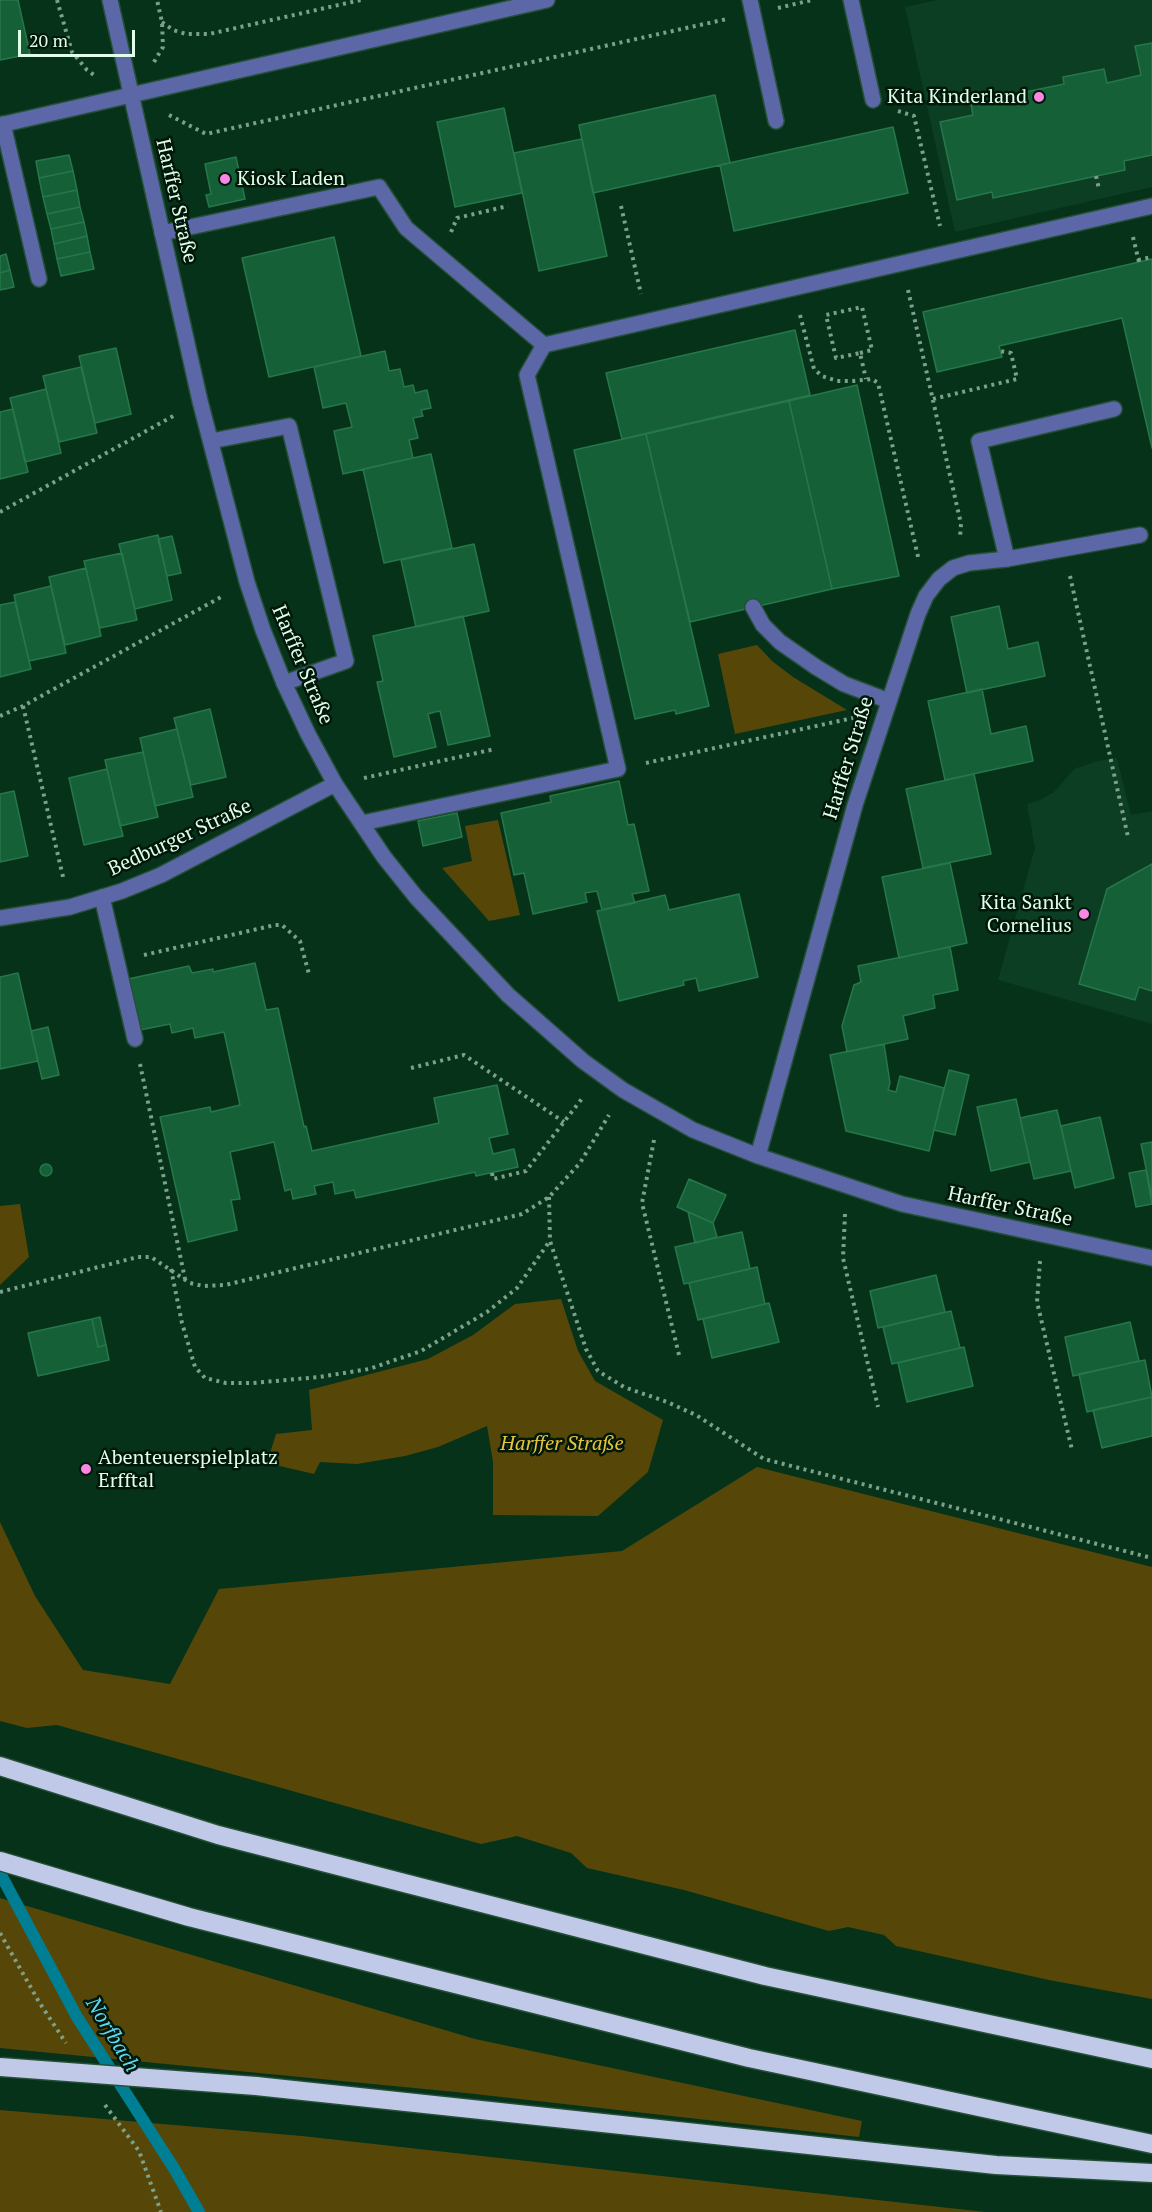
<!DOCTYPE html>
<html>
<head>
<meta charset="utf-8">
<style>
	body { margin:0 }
	#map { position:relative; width:1152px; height:2212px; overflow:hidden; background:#06321a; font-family:"PT Serif",serif }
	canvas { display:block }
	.scale { position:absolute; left:18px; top:30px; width:117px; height:27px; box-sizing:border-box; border:3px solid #e0fee8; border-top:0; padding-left:8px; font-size:18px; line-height:21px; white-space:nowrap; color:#e0fee8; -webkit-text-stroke:4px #011709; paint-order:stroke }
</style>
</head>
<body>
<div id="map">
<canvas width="1152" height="2212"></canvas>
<div class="scale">20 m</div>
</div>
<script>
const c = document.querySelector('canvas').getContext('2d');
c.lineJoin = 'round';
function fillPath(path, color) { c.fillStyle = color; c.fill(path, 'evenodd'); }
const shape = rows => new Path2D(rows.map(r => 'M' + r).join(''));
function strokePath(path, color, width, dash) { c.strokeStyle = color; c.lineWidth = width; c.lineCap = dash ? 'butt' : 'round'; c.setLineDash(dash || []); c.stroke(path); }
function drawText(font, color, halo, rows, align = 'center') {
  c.font = font + ' "PT Serif",serif'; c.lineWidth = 5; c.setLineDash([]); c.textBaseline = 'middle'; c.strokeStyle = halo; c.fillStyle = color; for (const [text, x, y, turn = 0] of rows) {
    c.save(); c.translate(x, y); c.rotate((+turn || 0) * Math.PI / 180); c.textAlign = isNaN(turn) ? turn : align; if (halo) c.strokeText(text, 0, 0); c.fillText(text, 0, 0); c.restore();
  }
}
fillPath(shape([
	[938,0,1152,0,1152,187,955,232,905,7],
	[1117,758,1131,815,1152,811,1152,1024,998,980,1035,848,1027,804,1038,801,1054,792,1074,769,1098,761]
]), '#0c3e23');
fillPath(shape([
	[757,645,772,661,793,677,847,710,735,734,718,654],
	[498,820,520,915,489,921,442,868,472,861,465,826],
	[20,1204,29,1257,0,1285,0,1206],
	[561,1299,578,1351,595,1381,663,1420,648,1472,598,1516,493,1515,493,1462,487,1426,438,1447,405,1456,357,1464,320,1462,314,1474,267,1463,276,1434,312,1430,309,1390,428,1359,473,1335,515,1304],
	[757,1467,1152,1567,1152,1999,1049,1980,896,1946,884,1935,848,1927,829,1931,684,1890,587,1868,571,1853,517,1836,481,1844,57,1725,27,1728,0,1721,0,1522,35,1596,83,1670,170,1684,219,1589,622,1551],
	[0,1898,475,2039,862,2121,859,2137,466,2093,0,2048],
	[0,2110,302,2136,985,2212,0,2212]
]), '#564708');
strokePath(shape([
	[0,1873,77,2017,175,2170,199,2212]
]), '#007e93', 12);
const building = shape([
	[0,0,18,0,30,54,0,60,0,0],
	[1152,43,1152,155,1124,161,1125,170,993,198,992,192,957,200,940,122,973,115,970,99,1010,91,1011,95,1064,84,1063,77,1104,69,1107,83,1141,75,1135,46,1152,43],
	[715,95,730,163,593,193,579,125,715,95],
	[504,108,522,193,455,207,437,122,504,108],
	[893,127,908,193,734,231,720,165,893,127],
	[582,139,607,256,539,271,514,153,582,139],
	[69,155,73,171,39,178,36,161,69,155],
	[236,157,245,199,209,207,206,195,211,194,205,164,236,157],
	[73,171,77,190,43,197,39,178,73,171],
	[77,190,80,207,47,214,43,197,77,190],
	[80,207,84,222,51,229,47,214,80,207],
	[84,222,87,236,54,244,51,229,84,222],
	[87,236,90,252,57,259,54,244,87,236],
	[334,237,361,356,269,377,242,258,334,237],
	[90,252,94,269,61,276,57,259,90,252],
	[6,254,10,270,0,273,0,256,6,254],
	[1152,259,1152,448,1122,318,999,346,1002,357,937,372,923,312,1152,259],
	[10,270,14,287,0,290,0,273,10,270],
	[795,330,810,395,622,439,606,373,795,330],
	[116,348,131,414,95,423,79,356,116,348],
	[385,351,389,371,400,369,404,387,413,385,415,393,427,390,431,408,421,410,423,416,413,418,418,438,409,440,413,458,343,474,334,431,352,427,346,403,323,408,314,367,385,351],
	[81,367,97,433,59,442,43,376,81,367],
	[857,385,899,576,832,589,789,401,857,385],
	[46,389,61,453,25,462,10,398,46,389],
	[789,401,832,589,690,622,646,434,789,401],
	[13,409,28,472,0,479,0,412,13,409],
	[646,434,709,706,676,714,675,710,635,719,574,450,646,434],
	[431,454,452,548,384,563,363,469,431,454],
	[158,535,172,600,135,609,119,544,158,535],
	[172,536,181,573,167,576,158,539,172,536],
	[474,544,489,611,416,627,401,560,474,544],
	[122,553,137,620,100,628,84,561,122,553],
	[86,568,101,636,65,645,49,577,86,568],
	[51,586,66,653,29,661,14,595,51,586],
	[15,602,31,669,0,677,0,605,15,602],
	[999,606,1008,649,1038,642,1045,676,967,693,951,617,999,606],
	[463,616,490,736,448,745,440,711,435,712,428,714,436,747,394,757,377,682,383,681,373,636,463,616],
	[982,689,991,734,1026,726,1033,761,945,780,928,701,982,689],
	[210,709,226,777,191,785,174,718,210,709],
	[177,729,193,797,155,806,140,738,177,729],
	[143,752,158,817,120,826,105,760,143,752],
	[107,769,123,836,84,845,69,778,107,769],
	[974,774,991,854,923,868,906,789,974,774],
	[619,781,628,825,634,824,649,891,632,894,635,903,602,910,597,891,585,893,587,902,533,914,524,873,514,875,501,813,551,802,550,796,619,781],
	[14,791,28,856,0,862,0,794,14,791],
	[457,813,462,837,423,846,418,821,457,813],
	[950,863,967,943,899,958,882,877,950,863],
	[1152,864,1152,991,1139,987,1135,1000,1079,984,1107,889,1152,864],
	[739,894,758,977,699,991,696,978,683,981,684,985,619,1001,597,911,665,895,669,910,739,894],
	[950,947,958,990,933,995,935,1008,903,1016,908,1039,847,1052,842,1026,854,985,861,982,858,966,950,947],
	[255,963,266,1010,278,1008,304,1127,306,1126,312,1151,439,1123,434,1098,497,1085,508,1134,489,1138,493,1154,514,1149,518,1167,476,1176,475,1172,356,1198,354,1190,335,1194,333,1182,314,1186,316,1194,293,1199,291,1189,285,1191,274,1142,230,1152,240,1199,231,1200,237,1230,188,1242,160,1117,210,1107,211,1112,240,1105,224,1032,195,1038,193,1028,172,1033,170,1024,140,1030,128,979,189,966,192,973,213,969,213,972,255,963],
	[18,973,38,1061,0,1069,0,977,18,973],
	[48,1027,59,1075,42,1079,31,1031,48,1027],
	[884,1044,890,1083,888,1090,896,1092,900,1076,944,1088,929,1151,846,1131,830,1055,884,1044],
	[949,1070,969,1075,955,1135,934,1130,949,1070],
	[1016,1099,1030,1162,991,1171,977,1107,1016,1099],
	[1057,1110,1071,1171,1034,1179,1020,1118,1057,1110],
	[1100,1117,1114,1178,1075,1188,1061,1126,1100,1117],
	[1152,1142,1152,1197,1141,1144,1152,1142],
	'40 1170a6 6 0 1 1 12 0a6 6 0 1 1-12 0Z',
	[1146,1170,1152,1204,1136,1207,1129,1173,1146,1170],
	[689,1179,726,1195,713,1223,677,1207,689,1179],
	[688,1212,713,1223,717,1237,695,1243,688,1212],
	[742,1232,750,1269,684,1284,675,1247,742,1232],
	[757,1267,765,1304,698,1320,689,1283,757,1267],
	[936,1275,945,1312,878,1328,870,1291,936,1275],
	[769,1303,779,1342,712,1358,703,1319,769,1303],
	[951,1311,960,1348,892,1364,883,1327,951,1311],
	[100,1317,106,1345,98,1347,92,1319,100,1317],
	[92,1319,98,1347,106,1345,109,1360,38,1376,28,1333,92,1319],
	[1130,1322,1139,1361,1073,1376,1065,1337,1130,1322],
	[964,1347,973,1386,907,1402,898,1363,964,1347],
	[1145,1360,1152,1397,1087,1412,1079,1374,1145,1360],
	[1152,1397,1152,1436,1102,1448,1093,1410,1152,1397]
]);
fillPath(building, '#166038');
strokePath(building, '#267749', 1.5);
const service = shape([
	[750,0,776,121],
	[851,0,873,100],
	[3,124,39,279],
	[211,441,289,426,346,661,284,683],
	[1007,559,979,441,1114,409],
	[753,607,763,625,780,642,816,667,844,684,889,701],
	[102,897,135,1039]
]);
const pedestrian = shape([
	[162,233,379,187,406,228,544,345,1152,206],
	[362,823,618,769,527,375,544,345]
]);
const minor = shape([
	[110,0,200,401,247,582,263,630,284,683,308,734,335,784,384,857,416,897,508,995,583,1061,623,1090,693,1130,758,1156,902,1204,1152,1258],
	[0,125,547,0],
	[0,918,70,907,122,891,161,875,335,784],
	[758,1156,855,805,918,614,926,596,939,579,953,568,969,563,1007,559,1140,535]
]);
const motorway = shape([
	[0,1766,218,1835,765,1976,1152,2059],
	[0,1861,189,1917,749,2058,1152,2144],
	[256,2086,996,2165,1152,2173]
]);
strokePath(service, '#254f37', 18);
strokePath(pedestrian, '#254f37', 18);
strokePath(minor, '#254f37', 18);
strokePath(motorway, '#254f37', 21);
strokePath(shape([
	[57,0,72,52,87,70,94,75],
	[778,8,812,0],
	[162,22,173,30,186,34,209,34,361,0],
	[154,62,163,47,162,22,157,0],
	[898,111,914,116,940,226],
	[169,115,206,134,727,19],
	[1096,176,1099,189],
	[621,206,641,294],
	[451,232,457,218,508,206],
	[1133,237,1139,262],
	[1138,260,1152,257],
	[908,290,961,524,960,537],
	[800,315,814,369,822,376,837,381,853,381,872,379,878,383,919,561],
	[860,353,872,350,862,307,826,315,836,358,860,353,866,379],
	[933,399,1017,379,1011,353,1000,351],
	[0,512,175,415],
	[1070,576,1128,837],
	[23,706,64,881],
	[0,716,23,706,223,596],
	[646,763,853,718],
	[364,778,495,749],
	[144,955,275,925,282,925,300,941,309,974],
	[140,1064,185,1279],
	[411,1068,464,1055,564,1122],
	[654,1140,642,1203,680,1359],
	[492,1173,493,1179,526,1171,584,1096],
	[549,1197,550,1241,586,1349,598,1371,624,1387,667,1402,696,1415,764,1459,1152,1558],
	[845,1214,843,1258,878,1407],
	[1040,1261,1037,1302,1072,1450],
	[171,1269,182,1323,195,1367,205,1378,226,1383,253,1383,319,1377,369,1369,421,1351,487,1312,517,1288,549,1242],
	[0,1292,138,1257,151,1257,190,1283,203,1286,225,1285,522,1214,549,1197,580,1163,609,1115],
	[0,1933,39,2002,66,2043],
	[105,2105,139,2151,161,2212]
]), '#7ca089', 4, [3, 4.5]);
strokePath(service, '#5b67a6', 15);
strokePath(pedestrian, '#5b67a6', 15);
strokePath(minor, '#5b67a6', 15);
strokePath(motorway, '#c1c9e8', 18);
const motorwayBridge = shape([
	[0,2067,256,2086]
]);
strokePath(motorwayBridge, '#254f37', 21, []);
strokePath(motorwayBridge, '#c1c9e8', 18);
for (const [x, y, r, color] of [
	[1039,97,6,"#fb87e5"],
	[225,179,6,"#fb87e5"],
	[1084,914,6,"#fb87e5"],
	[86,1469,6,"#fb87e5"]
]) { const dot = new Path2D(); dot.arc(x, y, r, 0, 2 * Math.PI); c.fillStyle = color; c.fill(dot); strokePath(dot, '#011709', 2); }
drawText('20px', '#e0fee8', '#011709', [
	["Kita Kinderland",1027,97],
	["Kiosk Laden",237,179,"left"],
	["Kita Sankt",1072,903],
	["Cornelius",1072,926],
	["Abenteuerspielplatz",98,1458,"left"],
	["Erfftal",98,1481,"left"]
], 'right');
drawText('20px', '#e0fee8', '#011709', [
	["Harffer Straße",176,201,77],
	["Harffer Straße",302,665,67],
	["Harffer Straße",849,758,-73],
	["Bedburger Straße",180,838,-25],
	["Harffer Straße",1010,1207,12]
]);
drawText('italic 20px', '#e7c53a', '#011709', [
	["Harffer Straße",562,1444]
]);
drawText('italic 21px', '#5cd8f3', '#011709', [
	["Norfbach",112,2035,59]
]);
</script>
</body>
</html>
